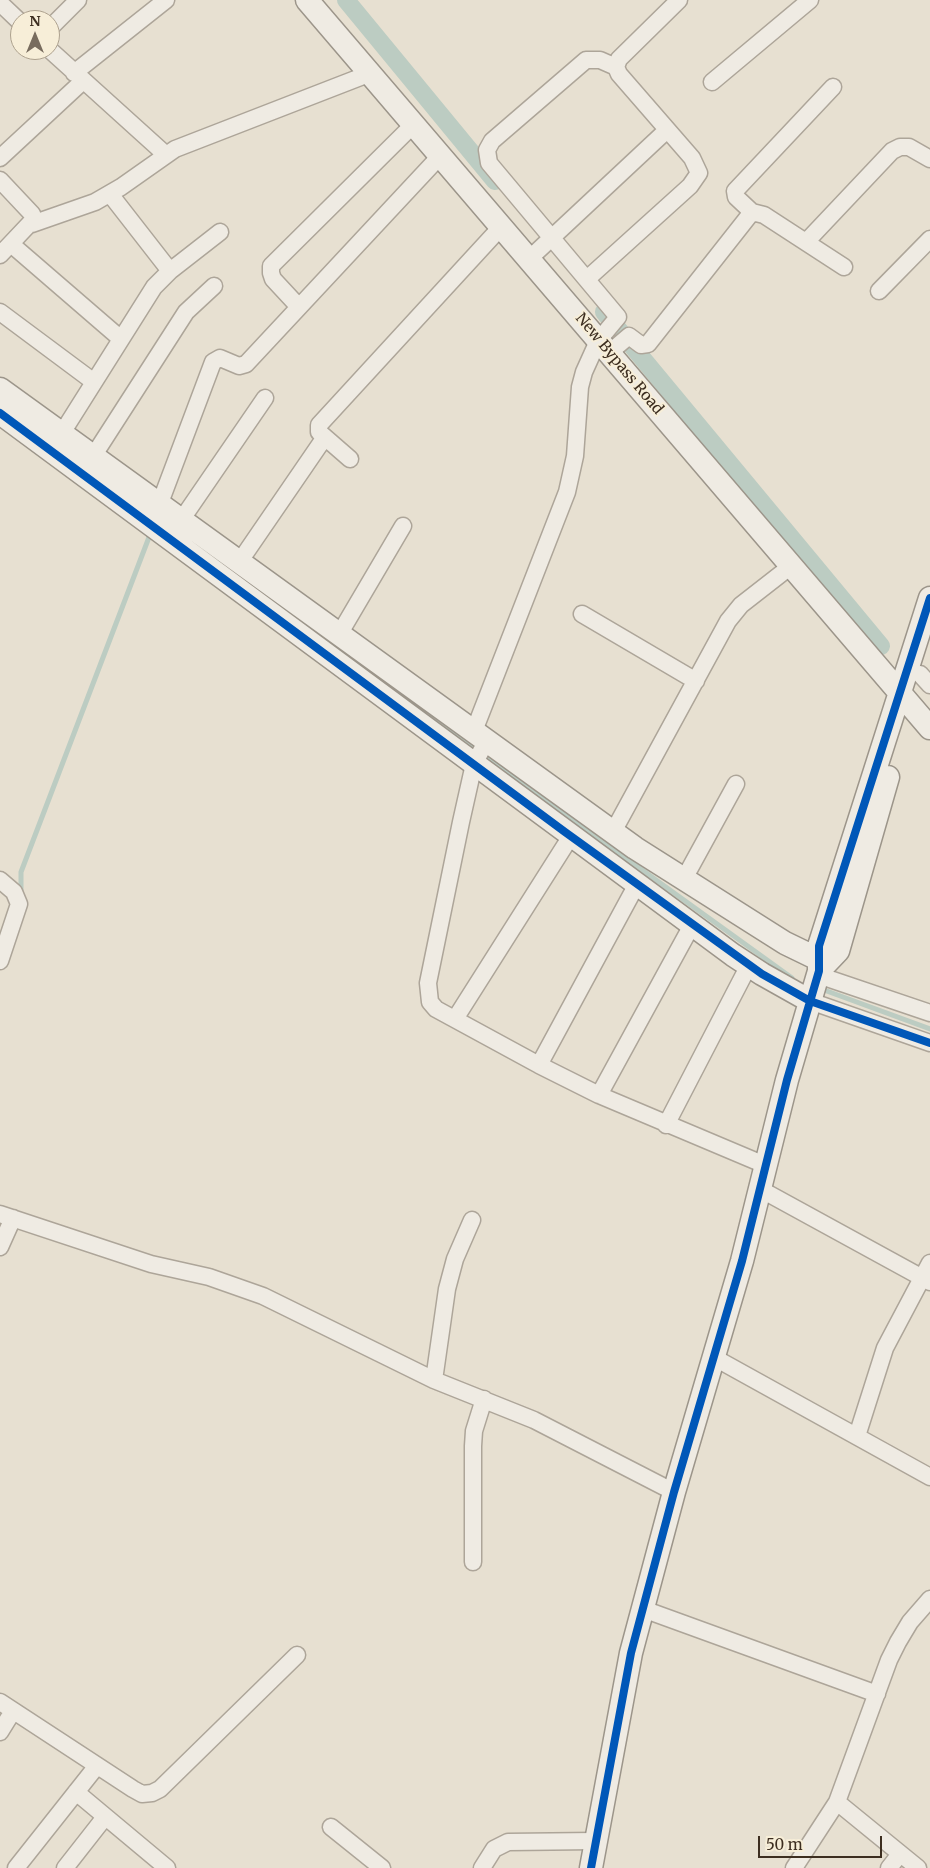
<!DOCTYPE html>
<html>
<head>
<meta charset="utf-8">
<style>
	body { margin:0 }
	#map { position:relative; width:930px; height:1868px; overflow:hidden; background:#e7e0d1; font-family:Merriweather,serif }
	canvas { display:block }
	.north { position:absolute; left:10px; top:10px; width:50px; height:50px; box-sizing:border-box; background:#f7eed8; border:1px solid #ada18e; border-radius:50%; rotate:0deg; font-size:14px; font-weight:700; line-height:20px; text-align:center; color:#3d2e20 }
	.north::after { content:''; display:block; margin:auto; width:18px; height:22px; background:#786c5e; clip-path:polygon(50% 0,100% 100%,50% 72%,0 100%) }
	.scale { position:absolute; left:758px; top:1836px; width:124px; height:22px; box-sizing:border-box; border:2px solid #3d2e20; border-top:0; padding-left:6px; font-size:15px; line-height:18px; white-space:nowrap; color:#3d2e20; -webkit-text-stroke:4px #f7eed8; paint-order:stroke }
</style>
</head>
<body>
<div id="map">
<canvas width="930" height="1868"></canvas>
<div class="north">N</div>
<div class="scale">50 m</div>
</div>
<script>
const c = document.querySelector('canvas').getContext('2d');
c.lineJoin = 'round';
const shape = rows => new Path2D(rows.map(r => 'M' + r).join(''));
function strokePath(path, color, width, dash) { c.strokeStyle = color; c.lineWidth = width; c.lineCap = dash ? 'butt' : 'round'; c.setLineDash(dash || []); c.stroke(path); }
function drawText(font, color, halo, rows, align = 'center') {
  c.font = font + ' Merriweather,serif'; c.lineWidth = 4; c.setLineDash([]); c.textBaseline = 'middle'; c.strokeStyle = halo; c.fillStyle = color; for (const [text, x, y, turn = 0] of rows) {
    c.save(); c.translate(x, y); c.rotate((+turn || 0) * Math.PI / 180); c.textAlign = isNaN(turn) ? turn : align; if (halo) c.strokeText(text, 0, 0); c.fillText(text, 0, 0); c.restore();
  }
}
strokePath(shape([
	[430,717,792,978],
	[21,894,21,872,151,532],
	[824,990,930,1029]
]), '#bcccc2', 5);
strokePath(shape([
	[346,0,495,181],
	[604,312,881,646]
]), '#bcccc2', 18);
const street = shape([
	[0,3,20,22],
	[50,28,78,0],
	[50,50,165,154],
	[74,73,166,0],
	[712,82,810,0],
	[0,158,83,81],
	[0,180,32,214,34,219,0,255],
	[110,194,170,271],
	[752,212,736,197,735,191,833,87],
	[32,224,95,202,121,187,175,149,371,73],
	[806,242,892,151,900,147,909,147,930,159],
	[11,244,121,339],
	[529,259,667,130],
	[587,279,690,186,699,173,692,158,619,74,616,67,619,59,679,0],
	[879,291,930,239],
	[299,307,273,279,271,273,271,266,414,124],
	[0,312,94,382],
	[609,353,629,336,641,345,648,344,752,212,764,215,844,267],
	[62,433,154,287,170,271,220,232],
	[94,455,186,312,214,286],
	[350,459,319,432,319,425,501,227],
	[160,503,213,362,220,358,239,366,246,364,441,155],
	[182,519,265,398],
	[240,561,325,437],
	[582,614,696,681],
	[340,633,403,526],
	[920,674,930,685],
	[474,731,567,492,575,456,580,387,584,372,598,341,618,317,489,163,487,150,492,141,586,60,600,60,616,67],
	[487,740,474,764,461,822,428,983,430,1002,436,1009,539,1065,599,1095,765,1165],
	[613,832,728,621,741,605,791,566],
	[684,879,736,784],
	[0,880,14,892,19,904,0,961],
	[818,975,930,1013],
	[810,1001,930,1043],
	[455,1019,571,836],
	[539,1065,637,884],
	[599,1095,692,925],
	[666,1125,749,965],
	[760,1189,930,1282],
	[0,1214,151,1264,209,1277,263,1296,434,1380,534,1420,674,1492],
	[0,1247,13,1218],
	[715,1358,930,1477],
	[434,1380,447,1289,455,1259,472,1220],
	[857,1436,885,1348,930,1263],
	[473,1562,473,1446,474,1431,484,1399],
	[643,1609,877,1694],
	[0,1702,133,1789,142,1794,152,1793,160,1789,297,1655],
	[0,1732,13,1711],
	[76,1792,167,1868],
	[837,1802,918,1868],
	[331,1827,382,1868],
	[16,1868,96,1767],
	[65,1868,105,1817],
	[482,1868,494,1849,508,1842,595,1841],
	[794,1868,837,1802,889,1660,898,1642,910,1622,930,1599],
	[889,1868,900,1854]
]);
const secondary = shape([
	[307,0,930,728],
	[0,389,635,848,785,943,818,959],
	[0,413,733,955,762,974,810,1001],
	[819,971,838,951,888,777],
	[591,1868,631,1653,674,1492,742,1261,787,1080,819,971,819,946,930,598]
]);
strokePath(street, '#ada599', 19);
strokePath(secondary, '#9c958a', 25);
strokePath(street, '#efebe3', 16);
strokePath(secondary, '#efebe3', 22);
strokePath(shape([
	[0,413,565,832,762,974,810,1001,930,1043],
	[591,1868,631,1653,674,1492,742,1261,787,1080,819,971,819,946,930,598]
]), '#0057b8', 8);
drawText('15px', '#3d2e20', '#f7eed8', [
	["New Bypass Road",619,364,50]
]);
</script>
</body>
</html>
